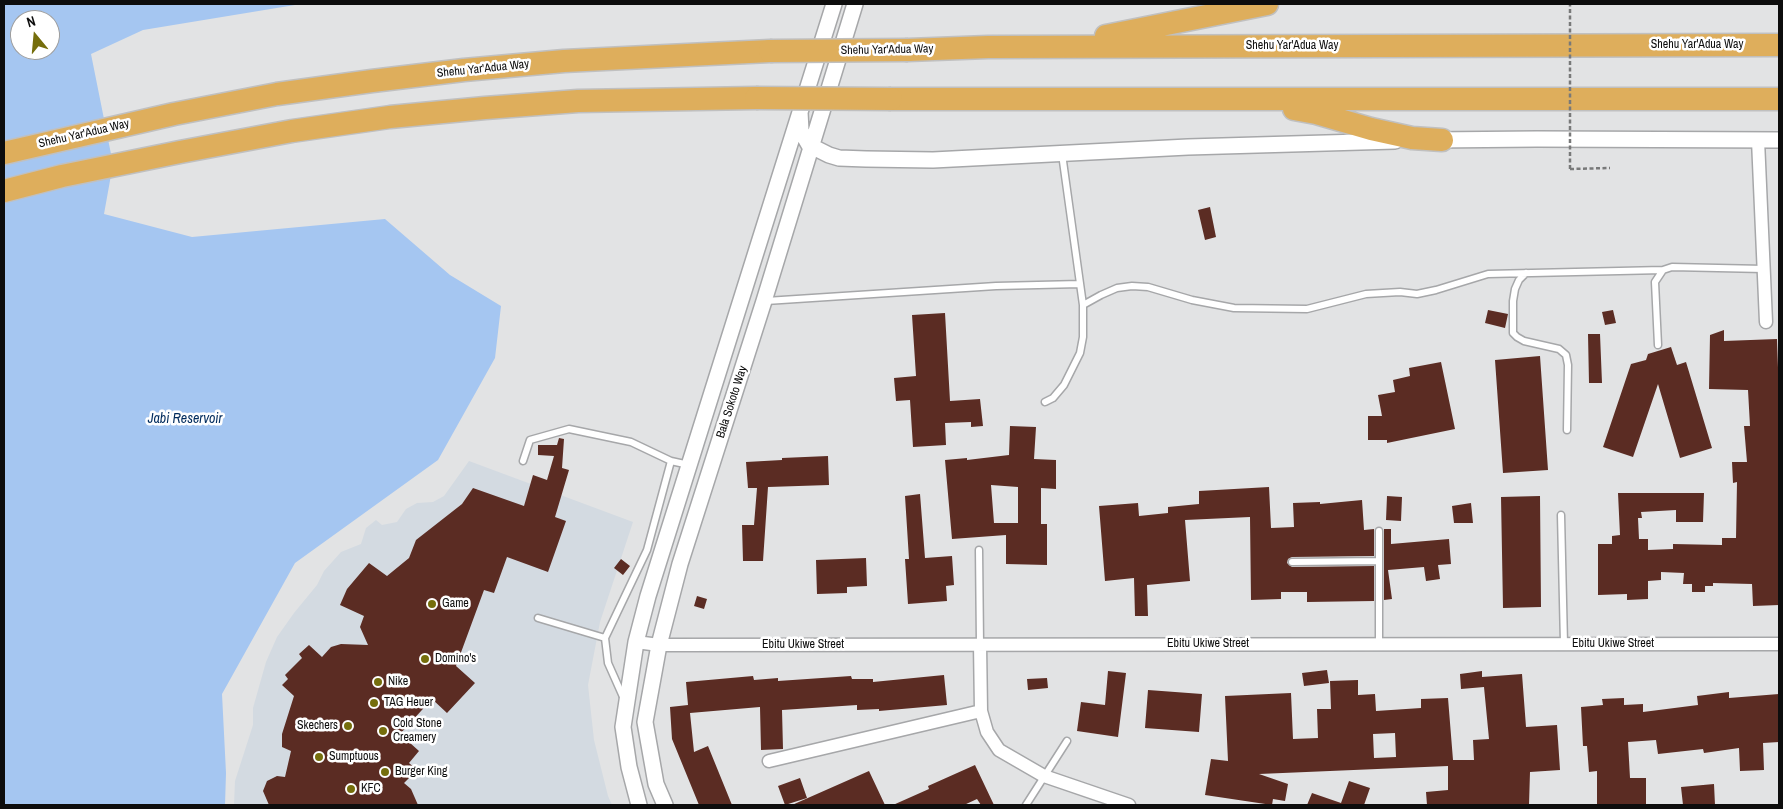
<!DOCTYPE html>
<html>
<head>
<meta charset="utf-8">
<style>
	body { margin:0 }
	#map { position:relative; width:1783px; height:809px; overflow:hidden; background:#e2e3e4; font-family:"Archivo Narrow",sans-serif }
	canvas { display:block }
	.frame { position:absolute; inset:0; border:5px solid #0d0d0d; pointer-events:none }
	.north { position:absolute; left:10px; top:10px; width:50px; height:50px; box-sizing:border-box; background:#fff; border:1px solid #9e9e9e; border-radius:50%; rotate:343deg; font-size:14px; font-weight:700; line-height:20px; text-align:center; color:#0d0d0d }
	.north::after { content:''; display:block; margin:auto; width:18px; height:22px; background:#756e0c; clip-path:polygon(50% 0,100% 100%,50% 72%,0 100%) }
</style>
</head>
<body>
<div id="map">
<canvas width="1783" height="809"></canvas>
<div class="frame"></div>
<div class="north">N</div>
</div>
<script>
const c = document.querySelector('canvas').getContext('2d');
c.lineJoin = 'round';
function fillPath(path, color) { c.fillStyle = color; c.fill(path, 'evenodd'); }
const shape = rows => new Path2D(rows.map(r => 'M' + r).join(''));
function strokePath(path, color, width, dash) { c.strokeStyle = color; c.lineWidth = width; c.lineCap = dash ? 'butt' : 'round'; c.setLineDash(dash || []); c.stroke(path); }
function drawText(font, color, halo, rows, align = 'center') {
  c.font = font + ' "Archivo Narrow",sans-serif'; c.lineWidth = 5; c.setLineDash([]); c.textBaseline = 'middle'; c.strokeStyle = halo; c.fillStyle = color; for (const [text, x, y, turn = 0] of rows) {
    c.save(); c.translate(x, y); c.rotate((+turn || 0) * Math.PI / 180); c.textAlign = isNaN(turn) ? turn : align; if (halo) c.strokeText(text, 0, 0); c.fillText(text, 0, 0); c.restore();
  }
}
fillPath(shape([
	[469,461,633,522,600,622,588,685,594,740,608,796,612,805,234,805,235,781,253,725,253,708,266,662,277,637,294,613,317,585,324,571,341,552,361,544,366,528,376,520,382,525,397,522,406,509,417,503,433,502,444,496]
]), '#d3dae1');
fillPath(shape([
	[4,4,301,4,143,30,91,54,113,164,104,214,192,237,385,219,450,275,501,306,495,358,438,460,295,563,222,694,226,773,225,805,4,805],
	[20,20,50,20,50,50,20,50]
]), '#a5c6f1');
fillPath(shape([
	[1210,207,1216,237,1205,240,1198,210],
	[1488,310,1508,314,1505,328,1485,323],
	[1613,310,1616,323,1605,325,1602,312],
	[945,313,950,401,980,399,983,426,971,427,971,422,945,423,946,445,913,447,910,400,896,401,894,378,916,376,912,315],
	[1724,330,1724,341,1777,339,1779,396,1779,605,1753,606,1752,584,1713,583,1713,586,1705,586,1705,592,1692,592,1692,584,1683,584,1684,573,1661,572,1661,580,1648,581,1648,599,1627,600,1627,594,1598,595,1598,544,1612,544,1612,536,1620,535,1618,493,1704,493,1703,522,1676,522,1676,510,1641,512,1642,518,1638,518,1639,539,1648,539,1648,550,1673,549,1673,544,1722,545,1722,538,1736,538,1737,482,1733,483,1732,462,1747,462,1744,426,1750,426,1748,390,1709,389,1710,335],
	[1588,334,1600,334,1602,383,1589,383],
	[1671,347,1677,365,1686,362,1712,448,1680,458,1658,384,1633,457,1603,447,1631,364,1646,360,1648,354],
	[1540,356,1548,470,1503,473,1495,360],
	[1441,362,1455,429,1387,443,1387,440,1368,440,1368,416,1382,416,1378,395,1395,392,1393,380,1410,376,1409,368],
	[1010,426,1036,427,1034,459,1056,460,1056,489,1041,488,1041,524,1047,524,1047,565,1006,564,1006,535,952,539,945,460,967,458,967,460,1009,455],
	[991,485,1018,487,1018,523,994,523],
	[559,438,564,439,562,468,569,470,555,517,566,521,548,572,507,557,494,593,484,590,456,666,475,683,447,713,432,699,400,734,419,751,409,763,417,770,404,783,411,789,418,805,269,805,263,791,267,781,277,776,285,777,291,751,282,747,282,734,294,696,282,685,288,679,285,675,302,658,299,654,309,645,322,657,331,647,341,644,368,645,360,627,364,616,340,605,347,589,369,563,387,576,409,558,416,540,462,504,473,488,524,506,533,475,547,480,554,456,538,455,538,445,557,445],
	[828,456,829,485,768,487,763,561,743,561,742,525,754,525,757,488,748,488,746,462,782,460,782,458],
	[1269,487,1271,528,1294,527,1293,503,1320,502,1320,504,1362,500,1364,530,1374,529,1374,556,1292,557,1288,559,1287,563,1292,567,1374,566,1374,601,1307,602,1307,592,1281,592,1281,599,1251,600,1250,517,1185,520,1190,581,1147,585,1148,616,1135,616,1134,578,1105,581,1099,506,1138,503,1139,516,1168,513,1168,507,1199,504,1199,491],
	[920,494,925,558,952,556,954,585,946,586,947,601,908,604,905,559,909,559,905,496],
	[1387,496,1402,497,1401,521,1386,520],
	[1540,496,1541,607,1503,608,1501,497],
	[1471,503,1473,523,1454,523,1452,506],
	[1384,529,1391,529,1391,544,1449,539,1451,564,1438,565,1440,579,1426,581,1424,567,1388,570,1392,599,1384,600],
	[866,558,867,586,847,587,847,593,817,594,816,560],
	[621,559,630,566,623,575,614,568],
	[697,596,707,599,704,609,694,606],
	[1327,670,1329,683,1304,686,1302,673],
	[1108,671,1126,673,1118,737,1077,731,1081,702,1105,705],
	[1482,671,1482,677,1522,674,1526,727,1557,725,1560,770,1530,772,1529,805,1427,805,1426,792,1448,790,1448,766,1259,774,1288,784,1285,801,1273,799,1272,805,1205,795,1211,759,1228,761,1225,696,1291,693,1293,739,1318,738,1317,709,1331,709,1330,681,1358,680,1358,695,1375,694,1376,711,1421,708,1421,699,1448,698,1453,760,1474,760,1473,740,1489,739,1484,687,1461,689,1460,674],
	[1395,733,1396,757,1374,758,1373,734],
	[944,675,947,705,879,711,879,709,857,710,857,705,782,710,783,749,761,750,760,707,690,713,694,752,708,746,732,805,699,805,672,739,670,707,688,705,686,682,753,676,754,680,778,678,778,681,851,676,852,679,873,679,873,682],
	[1047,678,1048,688,1028,690,1027,679],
	[1148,690,1202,694,1199,732,1145,728],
	[1729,692,1729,698,1779,694,1779,742,1763,743,1764,770,1740,771,1739,748,1704,753,1703,749,1658,754,1656,740,1628,742,1630,778,1646,778,1646,805,1597,805,1597,771,1589,772,1587,746,1583,746,1581,707,1603,705,1602,699,1624,698,1624,705,1643,704,1643,712,1698,705,1697,696],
	[975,765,994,805,981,805,977,799,964,805,893,805,929,789,928,786],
	[869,771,885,805,792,805],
	[800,778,807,798,785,805,778,786],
	[1349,781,1370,788,1364,805,1307,805,1312,793,1341,803],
	[1714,784,1715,805,1683,805,1681,787]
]), '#5b2c23');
const service = shape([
	[1526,273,1519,280,1515,289,1513,301,1513,333,1517,337,1524,341,1559,349,1566,355,1568,365,1567,430],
	[766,301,996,286,1080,284],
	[1083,305,1101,295,1117,288,1132,286,1148,287,1192,300,1234,308,1307,309,1366,294,1400,292,1417,294,1436,290,1488,274,1663,270],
	[1658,345,1655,282,1663,270,1672,267,1764,269],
	[1045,402,1053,398,1064,385,1080,353,1083,337,1083,305,1062,154],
	[523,461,530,440,569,429,631,442,671,461,647,550,605,638],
	[671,461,689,465],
	[1561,515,1564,644],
	[979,550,980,644],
	[1292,562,1379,561],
	[538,618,605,638,608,663,624,699],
	[1379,644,1379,531],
	[1026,805,1067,741]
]);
const minor = shape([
	[1758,140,1766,322],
	[636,642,659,645,1779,644],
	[980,644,981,711,987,732,999,750,1044,776,1129,805],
	[769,761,981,711]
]);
const tertiary = shape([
	[800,112,801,131,809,145,829,155,839,158,866,159,933,160,1188,147,1395,141],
	[1433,140,1537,139,1779,140],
	[639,805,629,767,623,727,636,642,648,596,834,4],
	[665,805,656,784,645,722,659,645,680,564,764,301,855,4]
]);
const motorway = shape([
	[1106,36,1267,4],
	[908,50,988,47,1779,45],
	[891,99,1779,99],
	[1294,109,1316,113,1371,129,1412,138,1442,140],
	[4,153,174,114,277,94,372,81,464,70,564,61,770,51],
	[4,191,62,176,180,152,292,131,390,117,485,108,578,101,756,98]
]);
strokePath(service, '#a6a7a9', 9);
strokePath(minor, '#a6a7a9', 15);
strokePath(tertiary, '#a6a7a9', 18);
strokePath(motorway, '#c0c0c0', 25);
strokePath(shape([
	[1570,169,1610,168]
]), '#787979', 2.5, [4, 2.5]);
strokePath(service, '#fff', 6);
strokePath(minor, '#fff', 12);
strokePath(tertiary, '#fff', 15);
strokePath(motorway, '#deae5c', 22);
const motorwayBridge = shape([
	[770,51,908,50],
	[756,98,891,99]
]);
strokePath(motorwayBridge, '#c0c0c0', 25, []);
strokePath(shape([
	[1570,169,1570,4]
]), '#787979', 2.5, [4, 2.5]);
strokePath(motorwayBridge, '#deae5c', 22);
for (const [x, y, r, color] of [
	[432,604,5,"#756e0c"],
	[425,659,5,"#756e0c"],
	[378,682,5,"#756e0c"],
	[374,703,5,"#756e0c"],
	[348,726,5,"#756e0c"],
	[383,731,5,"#756e0c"],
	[319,757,5,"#756e0c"],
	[385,772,5,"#756e0c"],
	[351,789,5,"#756e0c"]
]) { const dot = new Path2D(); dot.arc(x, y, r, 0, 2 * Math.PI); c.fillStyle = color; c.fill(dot); strokePath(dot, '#fff', 2); }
drawText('12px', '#0d0d0d', '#fff', [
	["Shehu Yar'Adua Way",1697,45],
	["Shehu Yar'Adua Way",1292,46],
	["Shehu Yar'Adua Way",887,50,-1],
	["Shehu Yar'Adua Way",483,69,-6],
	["Shehu Yar'Adua Way",84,134,-13],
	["Bala Sokoto Way",732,402,-72],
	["Ebitu Ukiwe Street",1208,644],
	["Ebitu Ukiwe Street",1613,644],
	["Ebitu Ukiwe Street",803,645]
]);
drawText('12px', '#0d0d0d', '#fff', [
	["Game",442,604],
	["Domino's",435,659],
	["Nike",388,682],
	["TAG Heuer",384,703],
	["Cold Stone",393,724],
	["Creamery",393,738],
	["Skechers",338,726,"right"],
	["Sumptuous",329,757],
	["Burger King",395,772],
	["KFC",361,789]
], 'left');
drawText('italic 14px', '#002b5d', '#fff', [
	["Jabi Reservoir",185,419]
]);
</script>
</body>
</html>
